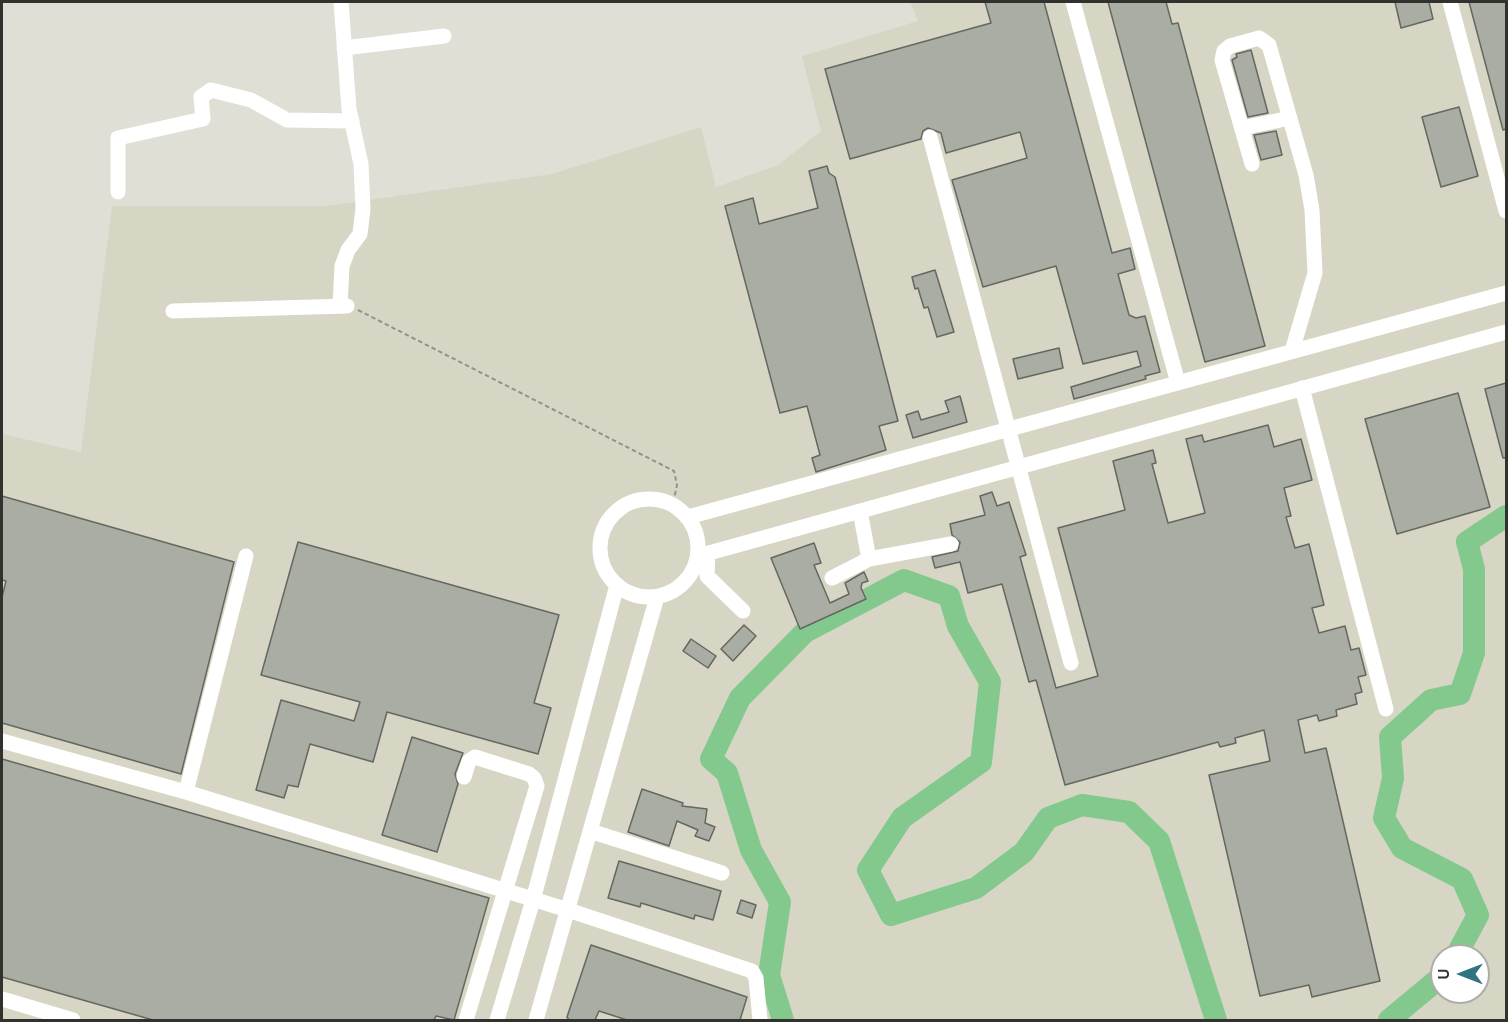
<!DOCTYPE html>
<html>
<head>
<meta charset="utf-8">
<style>
	body { margin:0 }
	#map { position:relative; width:1508px; height:1022px; overflow:hidden; background:#e0dfd6; font-family:"Space Grotesk",sans-serif }
	canvas { display:block }
	.frame { position:absolute; inset:0; border:3px solid #31312d; pointer-events:none }
	.north { position:absolute; left:1430px; top:944px; width:60px; height:60px; box-sizing:border-box; background:#fff; border:2px solid #adadab; border-radius:50%; rotate:270deg; font-size:16px; font-weight:700; line-height:24px; text-align:center; color:#31312d }
	.north::after { content:''; display:block; margin:auto; width:21px; height:27px; background:#307484; clip-path:polygon(50% 0,100% 100%,50% 72%,0 100%) }
</style>
</head>
<body>
<div id="map">
<canvas width="1508" height="1022"></canvas>
<div class="frame"></div>
<div class="north">U</div>
</div>
<script>
const c = document.querySelector('canvas').getContext('2d');
c.lineJoin = 'round';
function fillPath(path, color) { c.fillStyle = color; c.fill(path, 'evenodd'); }
const shape = rows => new Path2D(rows.map(r => 'M' + r).join(''));
function strokePath(path, color, width, dash) { c.strokeStyle = color; c.lineWidth = width; c.lineCap = dash ? 'butt' : 'round'; c.setLineDash(dash || []); c.stroke(path); }
fillPath(shape([
	[910,2,1506,2,1506,1020,2,1020,2,434,81,452,112,206,326,206,552,174,701,127,716,187,778,165,821,131,802,56,918,21],
	[1442,956,1478,956,1478,992,1442,992]
]), '#d7d6c5');
strokePath(shape([
	[1456,956,1478,915,1462,879,1402,848,1384,818,1393,778,1390,737,1431,700,1460,694,1474,653,1474,569,1467,542,1506,516],
	[783,1020,769,975,780,902,751,850,727,773,711,759,740,698,805,632,904,580,949,596,958,626,990,682,981,762,902,818,868,870,891,915,976,888,1024,852,1048,818,1082,805,1129,812,1159,841,1216,1020],
	[1389,1020,1442,976]
]), '#83c98e', 22);
const building = shape([
	[985,2,1044,2,1112,253,1130,248,1135,269,1118,274,1129,315,1136,318,1145,316,1160,372,1145,376,1146,379,1074,399,1071,387,1141,366,1137,351,1083,364,1056,266,983,287,952,180,1027,158,1020,132,946,153,941,133,928,128,923,131,921,139,850,159,825,69,991,23,985,2],
	[1108,2,1166,2,1172,24,1178,23,1265,346,1205,362,1108,2],
	[1395,2,1429,2,1433,19,1401,28,1395,2],
	[1469,2,1506,2,1506,129,1503,130,1469,2],
	[1251,50,1268,113,1248,117,1232,60,1237,57,1236,54,1251,50],
	[1459,107,1478,176,1441,187,1422,117,1459,107],
	[1276,131,1282,155,1261,160,1254,135,1276,131],
	[827,166,829,173,835,177,898,421,879,426,886,450,816,472,812,458,820,455,807,406,780,413,725,206,753,198,759,224,818,208,809,171,827,166],
	[935,270,954,332,937,337,928,307,924,308,918,288,915,289,912,277,935,270],
	[1059,348,1063,368,1018,379,1013,359,1059,348],
	[1506,383,1506,458,1503,458,1485,389,1506,383],
	[1458,393,1490,507,1397,534,1365,419,1458,393],
	[960,396,967,422,913,438,906,415,918,411,921,420,949,412,945,401,960,396],
	[1268,425,1274,447,1301,439,1312,480,1284,488,1291,516,1286,517,1295,548,1309,544,1324,605,1312,608,1319,633,1345,626,1351,650,1359,648,1366,675,1358,677,1362,692,1355,694,1357,704,1336,710,1337,716,1319,721,1317,715,1298,720,1305,753,1326,748,1380,981,1312,997,1309,985,1260,996,1209,775,1270,761,1264,730,1235,738,1236,743,1220,747,1218,742,1065,785,1036,680,1029,682,1002,584,968,593,960,562,935,568,932,557,958,551,960,542,952,535,950,524,985,515,980,496,992,492,997,506,1009,502,1026,555,1020,557,1056,688,1098,676,1058,528,1125,510,1113,461,1153,450,1156,463,1152,464,1168,523,1205,513,1186,439,1202,435,1204,442,1268,425],
	[2,496,234,562,181,774,2,723,2,597,6,581,2,580,2,496],
	[298,542,559,615,534,703,551,708,538,754,387,712,373,762,310,744,298,787,288,785,284,798,256,790,281,700,354,721,360,702,261,675,298,542],
	[814,543,821,563,814,565,830,603,849,594,845,583,864,572,868,581,862,583,861,588,866,599,800,629,771,558,814,543],
	[744,625,756,636,733,661,721,649,744,625],
	[691,639,716,656,708,668,683,651,691,639],
	[412,737,463,753,455,774,458,784,437,852,382,835,412,737],
	[2,759,489,898,454,1020,436,1016,434,1020,153,1020,2,977,2,759],
	[642,789,683,803,682,806,707,809,705,823,715,827,709,841,695,836,698,830,677,821,669,846,628,832,642,789],
	[619,861,721,891,713,920,695,915,694,919,641,903,640,907,608,898,619,861],
	[741,900,756,905,752,918,737,913,741,900],
	[591,945,747,997,740,1020,627,1020,599,1011,595,1020,569,1020,567,1017,591,945]
]);
fillPath(building, '#a9ada4');
strokePath(building, '#646860', 1.5);
strokePath(shape([
	[358,310,674,471,677,485,673,504]
]), '#92928b', 2, [4.5, 3]);
strokePath(shape([
	[1073,2,1178,383],
	[1450,2,1506,211],
	[344,48,444,36],
	[1242,128,1290,118],
	[930,137,1071,663],
	[1252,164,1222,60,1224,51,1230,46,1259,38,1269,45,1306,175,1312,210,1315,273,1292,351],
	[118,192,118,138,203,119,201,97,211,90,251,100,287,120,352,121],
	[340,306,342,266,348,250,360,234,363,209,361,164,349,109,341,2],
	[173,311,347,306],
	[1302,388,1386,709],
	'600 548a49 49 0 1 1 98 0a49 49 0 1 1-98 0Z',
	[860,511,869,559],
	[688,517,1506,293],
	[708,553,707,576,743,611],
	[698,556,1506,332],
	[832,578,869,559,951,544],
	[2,741,186,792,568,910,752,971,756,978,760,1020],
	[464,777,469,761,475,757,529,774,534,778,537,786,466,1020],
	[186,792,246,556],
	[590,831,722,873],
	[2,999,73,1020],
	[497,1020,533,900,617,585],
	[536,1020,657,597]
]), '#fff', 15);
</script>
</body>
</html>
